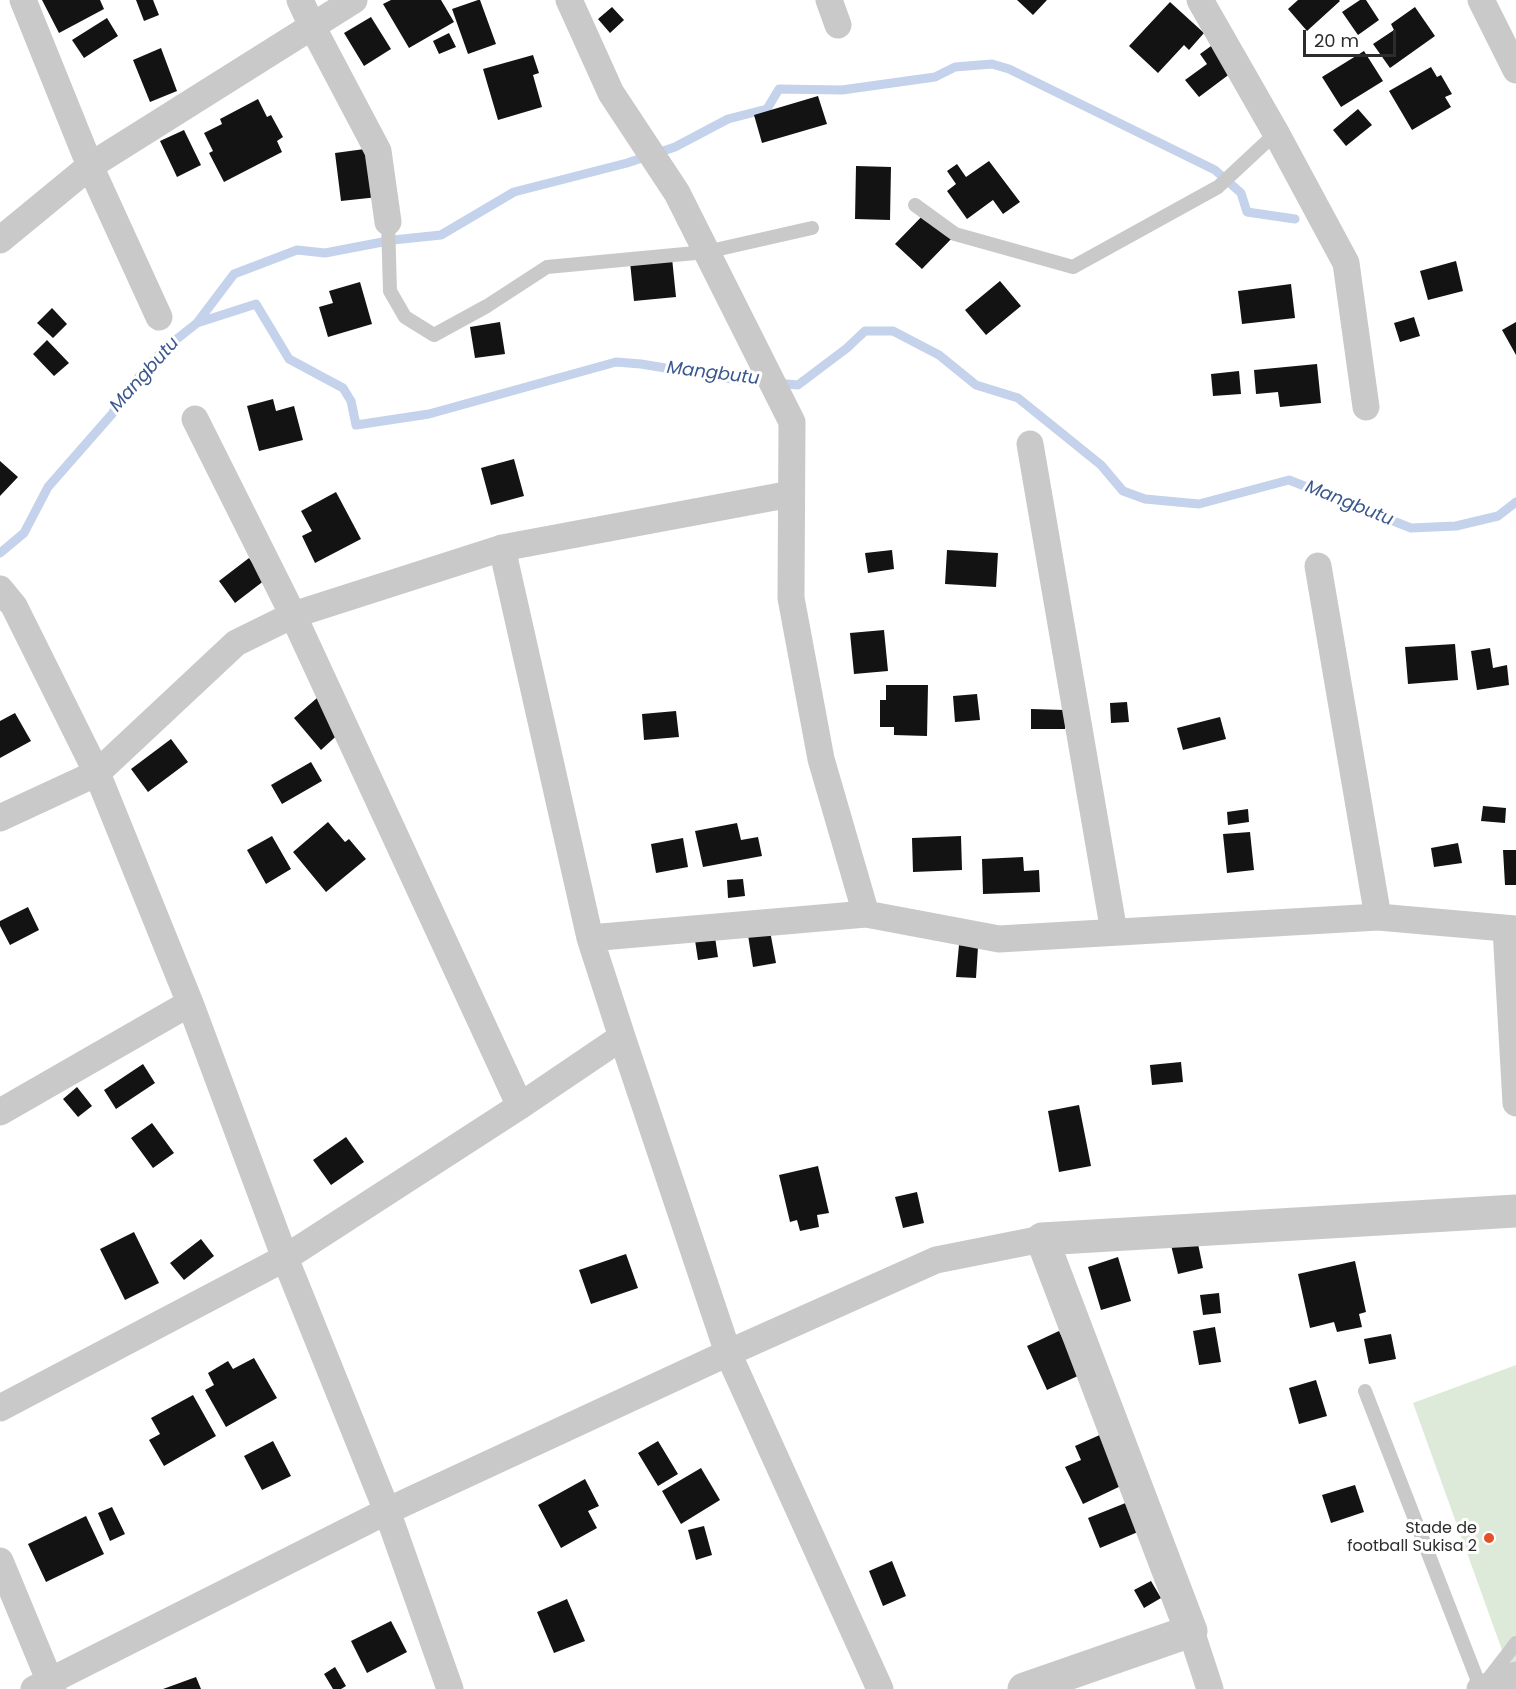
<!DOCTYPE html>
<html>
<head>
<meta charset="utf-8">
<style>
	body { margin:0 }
	#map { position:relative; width:1516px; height:1689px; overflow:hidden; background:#fff; font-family:Poppins,sans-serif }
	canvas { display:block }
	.scale { position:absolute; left:1303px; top:30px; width:93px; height:27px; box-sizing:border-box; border:3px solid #2c2c2c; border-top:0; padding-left:8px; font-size:18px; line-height:21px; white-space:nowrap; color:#2c2c2c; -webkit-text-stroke:4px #fff; paint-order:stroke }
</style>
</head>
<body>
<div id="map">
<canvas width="1516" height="1689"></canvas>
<div class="scale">20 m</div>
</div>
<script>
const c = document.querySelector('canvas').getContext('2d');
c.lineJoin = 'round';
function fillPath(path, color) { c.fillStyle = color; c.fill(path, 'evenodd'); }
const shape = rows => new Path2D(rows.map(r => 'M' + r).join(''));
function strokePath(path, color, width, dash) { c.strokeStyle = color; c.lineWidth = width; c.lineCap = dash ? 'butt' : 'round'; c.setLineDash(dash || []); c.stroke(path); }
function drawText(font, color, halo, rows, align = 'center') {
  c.font = font + ' Poppins,sans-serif'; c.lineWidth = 6; c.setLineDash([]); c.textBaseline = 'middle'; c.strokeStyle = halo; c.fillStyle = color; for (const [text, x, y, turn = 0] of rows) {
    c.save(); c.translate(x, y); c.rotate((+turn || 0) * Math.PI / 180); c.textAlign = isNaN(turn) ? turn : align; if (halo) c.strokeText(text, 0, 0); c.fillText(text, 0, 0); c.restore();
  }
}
fillPath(shape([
	[1516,1365,1516,1673,1511,1675,1413,1403]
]), '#deead9');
strokePath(shape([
	[197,323,234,274,297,250,325,253,393,240,441,235,514,192,627,163,675,147,728,119,767,109,779,89,842,90,935,77,955,67,992,64,1009,69,1215,170,1241,193,1247,212,1295,219],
	[0,553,24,533,48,487,112,414,128,389,163,350,197,323,256,304,289,359,343,388,351,401,356,425,429,414,616,362,641,364,732,379,798,385,847,348,865,331,893,331,939,355,976,385,1018,398,1101,465,1123,491,1145,499,1199,504,1289,480,1411,528,1456,526,1498,516,1516,502]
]), '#c4d2eb', 9);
fillPath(shape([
	[42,0,100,0,104,9,59,33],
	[136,0,153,0,159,15,144,21],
	[391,0,441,0,454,22,409,48,383,4],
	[478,0,480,0,496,44,468,54,452,9],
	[1017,0,1047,0,1033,15],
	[1298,0,1339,0,1340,1,1307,31,1288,9],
	[1360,0,1366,0,1379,20,1358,35,1342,12],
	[1170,2,1204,33,1189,50,1184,45,1158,73,1129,46],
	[612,7,624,20,610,33,598,19],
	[1415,7,1435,36,1390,68,1373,44,1394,30,1391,24],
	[371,17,391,49,364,66,344,33],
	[107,18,118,36,84,58,72,40],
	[449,33,456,47,439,54,433,41],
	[1218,41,1239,67,1199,97,1185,80,1207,64,1200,54],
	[161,48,177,91,150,102,133,60],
	[1364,51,1383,81,1341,107,1322,77],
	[533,55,539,73,533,75,542,107,498,120,483,69],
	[1431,67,1437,77,1441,75,1452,94,1445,97,1451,107,1412,130,1389,91],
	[818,96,827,124,762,143,754,115],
	[258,99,267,117,271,115,283,137,277,141,282,152,224,182,209,153,213,151,204,133,222,124,220,119],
	[1358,109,1372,125,1346,146,1333,130],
	[184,130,201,165,177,177,160,141],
	[372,148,378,197,341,201,335,153],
	[989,161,1020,202,1003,214,993,200,967,219,947,191,956,184,947,171,957,164,966,177],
	[856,166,891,167,890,220,855,219],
	[930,208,956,234,922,269,895,244],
	[672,258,676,297,634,301,630,262],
	[1456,261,1463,291,1428,300,1420,271],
	[1000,281,1021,306,986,335,965,310],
	[360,282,372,324,328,337,319,307,333,303,329,291],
	[1291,284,1295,318,1242,324,1238,291],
	[52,308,67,324,53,338,37,323],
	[1414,317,1420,336,1400,342,1394,323],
	[500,322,505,354,475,358,470,327],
	[1516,322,1516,355,1502,330],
	[47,340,69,363,54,376,33,354],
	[1317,364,1321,403,1280,407,1278,392,1256,394,1254,370],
	[1239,371,1241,394,1213,396,1211,374],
	[273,399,276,411,294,406,303,440,259,451,247,406],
	[514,459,524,496,491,505,481,468],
	[0,461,18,477,0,496],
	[336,492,361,539,315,563,302,536,312,531,301,511],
	[892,550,894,569,868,573,865,553],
	[947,550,998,553,996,587,945,584],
	[249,558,265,580,235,603,219,581],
	[884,630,888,671,854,674,850,633],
	[1455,644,1458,680,1408,684,1405,647],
	[1490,648,1493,668,1507,665,1509,685,1477,690,1471,651],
	[886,685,928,685,927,736,894,735,894,727,880,727,880,700,886,700],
	[977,694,980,720,955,722,953,696],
	[317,698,344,729,321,750,294,718],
	[1127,702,1129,722,1111,723,1110,703],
	[1031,709,1065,710,1065,729,1031,729],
	[676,711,679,737,644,740,642,714],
	[15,713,31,741,0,758,0,721],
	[1220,717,1226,739,1183,750,1177,728],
	[171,739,188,762,148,792,131,769],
	[311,762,322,781,282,804,271,785],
	[1483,806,1506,808,1505,823,1481,821],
	[1248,809,1249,822,1228,825,1227,812],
	[328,822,345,842,349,839,366,859,326,892,293,852],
	[737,823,741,840,758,837,762,856,703,867,695,831],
	[1250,832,1254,870,1227,873,1223,834],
	[272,836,291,869,266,884,247,850],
	[961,836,962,870,913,872,912,838],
	[683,838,688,867,656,873,651,844],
	[1458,843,1462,863,1434,867,1431,848],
	[1503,850,1516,850,1516,885,1505,885],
	[1023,857,1024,871,1039,870,1040,892,983,894,982,859],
	[743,879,745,896,728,898,727,880],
	[28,907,39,930,10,945,0,926,0,921],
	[713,924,718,957,698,960,693,927],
	[770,931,776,963,753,967,748,935],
	[959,945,978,947,976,978,956,977],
	[1181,1062,1183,1082,1152,1085,1150,1065],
	[143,1064,155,1083,116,1109,104,1090],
	[77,1087,92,1106,78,1117,63,1099],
	[1079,1105,1091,1166,1059,1172,1048,1111],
	[152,1123,174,1153,153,1168,131,1138],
	[346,1137,364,1162,331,1185,313,1160],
	[818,1166,829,1213,817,1215,819,1227,800,1231,797,1220,790,1222,779,1175],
	[917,1192,924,1223,903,1228,895,1197],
	[134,1232,159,1283,125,1300,100,1249],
	[201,1239,214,1256,184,1280,170,1263],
	[1197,1239,1203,1268,1178,1274,1171,1245],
	[626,1254,638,1288,591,1304,579,1270],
	[1118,1257,1131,1301,1101,1310,1088,1267],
	[1355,1261,1366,1312,1359,1314,1362,1327,1337,1332,1334,1322,1310,1328,1298,1274],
	[1219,1293,1221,1313,1203,1315,1200,1295],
	[1215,1327,1221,1362,1199,1365,1193,1331],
	[1059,1331,1080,1375,1047,1390,1027,1346],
	[1391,1334,1396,1359,1369,1364,1364,1339],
	[254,1358,277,1398,226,1427,205,1390,214,1385,208,1373,228,1361,233,1369],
	[1316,1380,1327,1416,1299,1424,1289,1388],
	[193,1395,216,1436,164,1466,149,1440,160,1434,151,1418],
	[1102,1434,1125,1484,1083,1504,1065,1467,1081,1460,1075,1446],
	[273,1441,291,1476,262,1490,244,1456],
	[658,1441,678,1474,658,1486,638,1453],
	[701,1468,720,1500,681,1524,662,1491],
	[585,1479,599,1506,588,1511,597,1528,561,1548,538,1505],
	[1355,1485,1364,1512,1331,1523,1322,1495],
	[1133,1500,1145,1529,1100,1548,1088,1518],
	[112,1507,125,1534,110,1541,98,1513],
	[86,1516,104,1554,46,1582,28,1544],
	[704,1526,712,1555,696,1560,688,1530],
	[892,1561,906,1596,883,1606,869,1571],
	[1151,1581,1161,1598,1144,1608,1134,1590],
	[567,1599,585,1641,554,1653,537,1612],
	[391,1621,407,1652,367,1673,351,1641],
	[335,1667,346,1686,341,1689,333,1689,324,1674],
	[196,1677,201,1689,163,1689]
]), '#131313');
strokePath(shape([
	[915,205,955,234,1073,267,1218,187,1276,133],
	[388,222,390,291,405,317,434,335,487,306,547,267,706,252,812,228],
	[1365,1391,1481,1689],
	[1486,1682,1516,1643]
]), '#c9c9c9', 14);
strokePath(shape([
	[23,0,90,166,159,317],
	[300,0,312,26,378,151,388,222],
	[569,0,611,93,677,193,792,422,791,598,821,759,866,914],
	[829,0,838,25],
	[1200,0,1276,133,1346,263,1366,407],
	[1481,0,1516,70],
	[0,240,90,166,354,0],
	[195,419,293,615,520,1106],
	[1030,444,1114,932],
	[502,548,590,938,622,1037,728,1353,880,1689],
	[1318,566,1378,917],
	[0,589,14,606,97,773,190,1003,285,1258,387,1511,450,1689],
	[0,818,97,773,236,643,293,615,502,548,791,494],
	[1506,929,1516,1103],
	[590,938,866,914,999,939,1378,917,1516,929],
	[0,1112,190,1003],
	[0,1408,285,1258,520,1106,622,1037],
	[0,1561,53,1689],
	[1191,1631,1210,1689],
	[34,1689,387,1511,728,1353,936,1260,1042,1239],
	[1480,1689,1516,1675]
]), '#c9c9c9', 27);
strokePath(shape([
	[1024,1689,1191,1631,1042,1239,1516,1211]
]), '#c9c9c9', 33);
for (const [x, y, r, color] of [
	[1489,1538,6,"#e74e2a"]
]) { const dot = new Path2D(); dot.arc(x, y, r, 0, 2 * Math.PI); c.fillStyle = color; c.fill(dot); strokePath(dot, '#fff', 2); }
drawText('16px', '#2c2c2c', '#fff', [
	["Stade de",1477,1529],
	["football Sukisa 2",1477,1547]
], 'right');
drawText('italic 18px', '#3a588e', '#fff', [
	["Mangbutu",713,374,7],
	["Mangbutu",145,375,-48],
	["Mangbutu",1349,504,22]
]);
</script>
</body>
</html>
